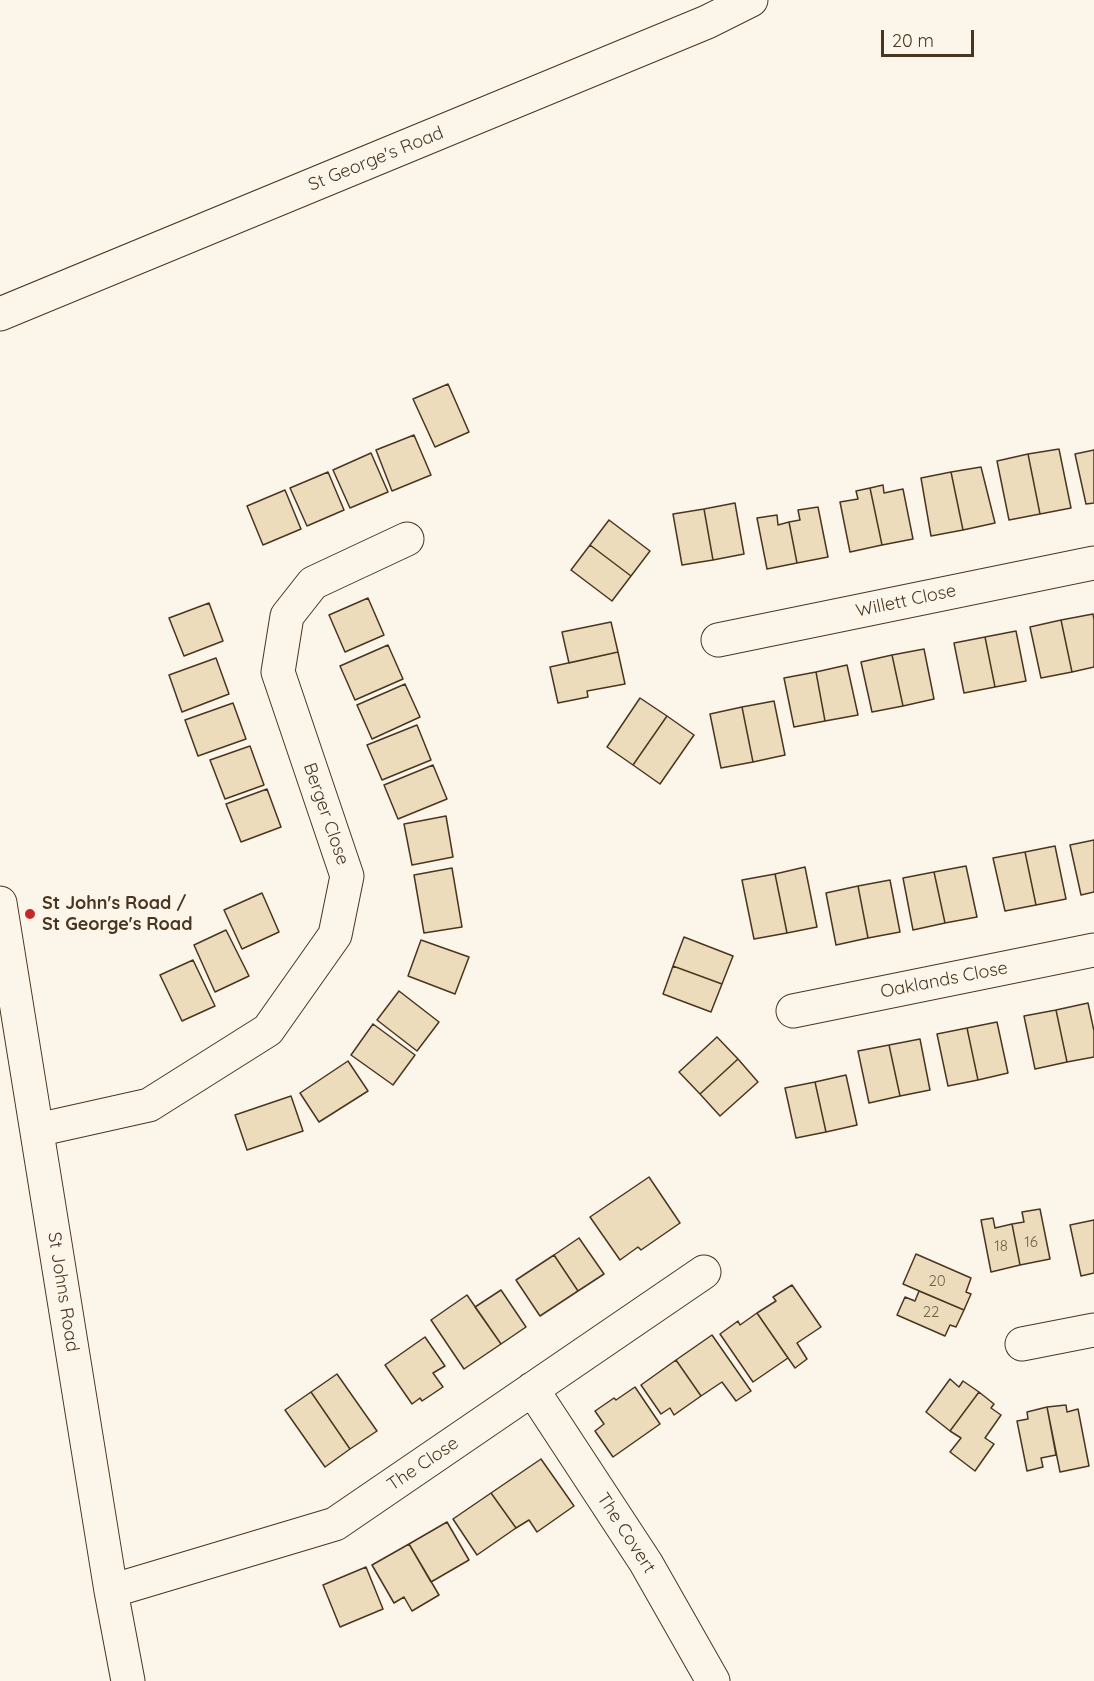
<!DOCTYPE html>
<html>
<head>
<meta charset="utf-8">
<style>
	body { margin:0 }
	#map { position:relative; width:1094px; height:1681px; overflow:hidden; background:#fbf6e9; font-family:Quicksand,sans-serif }
	canvas { display:block }
	.scale { position:absolute; left:881px; top:30px; width:93px; height:27px; box-sizing:border-box; border:3px solid #4a3520; border-top:0; padding-left:8px; font-size:18px; line-height:21px; white-space:nowrap; color:#4a3520; -webkit-text-stroke:4px #fbf6e9; paint-order:stroke }
</style>
</head>
<body>
<div id="map">
<canvas width="1094" height="1681"></canvas>
<div class="scale">20 m</div>
</div>
<script>
const c = document.querySelector('canvas').getContext('2d');
c.lineJoin = 'round';
function fillPath(path, color) { c.fillStyle = color; c.fill(path, 'evenodd'); }
const shape = rows => new Path2D(rows.map(r => 'M' + r).join(''));
function strokePath(path, color, width, dash) { c.strokeStyle = color; c.lineWidth = width; c.lineCap = dash ? 'butt' : 'round'; c.setLineDash(dash || []); c.stroke(path); }
function drawText(font, color, halo, rows, align = 'center') {
  c.font = font + ' Quicksand,sans-serif'; c.lineWidth = 4.5; c.setLineDash([]); c.textBaseline = 'middle'; c.strokeStyle = halo; c.fillStyle = color; for (const [text, x, y, turn = 0] of rows) {
    c.save(); c.translate(x, y); c.rotate((+turn || 0) * Math.PI / 180); c.textAlign = isNaN(turn) ? turn : align; if (halo) c.strokeText(text, 0, 0); c.fillText(text, 0, 0); c.restore();
  }
}
const building = shape([
	[448,384,469,432,435,447,413,399,448,384],
	[414,435,431,475,392,491,376,450,414,435],
	[1059,449,1071,508,1040,514,1028,454,1059,449],
	[1094,450,1094,503,1086,504,1075,454,1094,450],
	[371,453,388,492,350,508,333,470,371,453],
	[1028,454,1040,514,1009,520,997,461,1028,454],
	[981,467,995,523,963,530,951,472,981,467],
	[328,472,344,510,307,526,290,488,328,472],
	[951,472,963,530,931,536,921,478,951,472],
	[883,485,884,493,903,489,913,539,882,545,870,488,883,485],
	[870,488,882,545,850,552,840,502,858,499,856,491,870,488],
	[285,490,301,529,263,545,247,506,285,490],
	[735,503,744,554,713,560,704,509,735,503],
	[818,507,828,557,797,563,789,522,800,520,798,510,818,507],
	[704,509,713,560,682,565,673,514,704,509],
	[777,515,778,525,789,522,797,563,767,569,757,518,777,515],
	[609,520,650,551,631,576,590,545,609,520],
	[590,545,631,576,612,601,571,570,590,545],
	[368,598,384,635,345,652,329,615,368,598],
	[209,603,223,641,184,656,169,618,209,603],
	[1093,614,1094,620,1094,667,1072,672,1061,620,1093,614],
	[1061,620,1072,672,1041,678,1030,627,1061,620],
	[611,622,618,652,569,663,562,632,611,622],
	[1016,631,1026,681,995,687,985,637,1016,631],
	[985,637,995,687,964,693,954,643,985,637],
	[388,645,403,679,355,700,340,666,388,645],
	[924,649,934,699,903,706,892,655,924,649],
	[618,652,625,684,587,691,588,697,558,703,550,667,618,652],
	[892,655,903,706,872,712,861,662,892,655],
	[216,658,229,694,182,712,169,675,216,658],
	[847,665,858,715,825,721,816,672,847,665],
	[816,672,825,721,794,727,784,678,816,672],
	[405,684,420,717,372,739,357,705,405,684],
	[640,698,667,716,633,765,607,747,640,698],
	[774,701,785,755,753,762,742,707,774,701],
	[233,703,246,739,198,756,185,720,233,703],
	[742,707,753,762,721,768,710,714,742,707],
	[667,716,694,735,660,784,633,765,667,716],
	[417,725,431,760,382,780,367,745,417,725],
	[250,746,264,785,225,799,210,760,250,746],
	[433,765,447,799,398,819,384,785,433,765],
	[267,789,281,827,241,842,226,804,267,789],
	[446,816,453,857,412,865,404,824,446,816],
	[1094,840,1094,892,1081,895,1070,845,1094,840],
	[1055,846,1066,899,1036,905,1025,852,1055,846],
	[1025,852,1036,905,1005,911,993,858,1025,852],
	[966,866,977,917,945,923,934,872,966,866],
	[805,867,817,927,787,933,775,874,805,867],
	[452,868,462,927,424,933,414,875,452,868],
	[934,872,945,923,913,930,903,878,934,872],
	[775,874,787,933,754,939,742,880,775,874],
	[890,880,900,932,868,938,858,886,890,880],
	[858,886,868,938,836,945,826,893,858,886],
	[262,893,279,932,242,949,224,910,262,893],
	[226,930,249,976,215,992,194,945,226,930],
	[684,937,733,956,722,984,673,966,684,937],
	[421,940,469,957,455,994,408,976,421,940],
	[193,960,215,1006,182,1021,160,975,193,960],
	[673,966,722,984,711,1012,663,994,673,966],
	[399,991,439,1022,417,1051,377,1020,399,991],
	[1088,1003,1094,1031,1094,1057,1067,1062,1056,1010,1088,1003],
	[1056,1010,1067,1062,1035,1069,1024,1016,1056,1010],
	[997,1022,1008,1073,978,1080,967,1028,997,1022],
	[373,1024,415,1055,393,1085,351,1055,373,1024],
	[967,1028,978,1080,948,1086,937,1034,967,1028],
	[717,1037,738,1059,700,1094,679,1072,717,1037],
	[920,1039,930,1090,900,1096,889,1045,920,1039],
	[889,1045,900,1096,869,1103,858,1051,889,1045],
	[738,1059,758,1082,720,1116,700,1094,738,1059],
	[348,1061,368,1091,319,1122,300,1093,348,1061],
	[846,1075,857,1125,826,1132,815,1082,846,1075],
	[815,1082,826,1132,796,1138,785,1088,815,1082],
	[291,1096,303,1131,247,1150,235,1115,291,1096],
	[649,1177,680,1223,641,1250,638,1247,620,1260,590,1217,649,1177],
	[1040,1209,1050,1259,1020,1265,1012,1224,1024,1222,1022,1212,1040,1209],
	[993,1218,995,1228,1012,1224,1020,1265,991,1272,981,1220,993,1218],
	[1094,1220,1094,1273,1081,1276,1070,1225,1094,1220],
	[579,1238,604,1274,578,1291,554,1255,579,1238],
	[916,1254,971,1278,966,1292,971,1294,964,1310,903,1284,916,1254],
	[554,1255,578,1291,540,1316,516,1280,554,1255],
	[792,1285,821,1327,797,1343,807,1359,795,1368,757,1313,776,1301,773,1297,792,1285],
	[501,1290,526,1327,501,1344,475,1307,501,1290],
	[919,1291,964,1310,956,1327,950,1325,945,1336,897,1315,905,1297,915,1301,919,1291],
	[467,1295,501,1344,464,1369,431,1320,467,1295],
	[757,1313,788,1358,753,1382,720,1334,738,1321,740,1325,757,1313],
	[712,1335,751,1391,736,1401,722,1382,701,1396,676,1360,712,1335],
	[425,1337,445,1366,433,1373,443,1387,422,1401,420,1398,412,1404,385,1365,425,1337],
	[676,1360,701,1396,674,1415,670,1408,661,1414,641,1385,676,1360],
	[337,1374,377,1431,350,1449,311,1392,337,1374],
	[950,1379,959,1387,963,1381,979,1392,950,1431,926,1412,950,1379],
	[635,1387,660,1424,613,1457,595,1431,604,1424,595,1411,614,1398,616,1400,635,1387],
	[311,1392,350,1449,325,1467,285,1410,311,1392],
	[979,1392,994,1404,991,1408,1001,1415,985,1438,994,1444,975,1471,950,1452,961,1438,950,1431,979,1392],
	[1066,1405,1067,1412,1078,1409,1089,1466,1060,1472,1047,1407,1066,1405],
	[1047,1407,1056,1455,1041,1458,1043,1467,1027,1471,1017,1421,1028,1419,1027,1412,1047,1407],
	[541,1459,574,1506,537,1532,529,1520,516,1528,491,1493,541,1459],
	[491,1493,516,1528,477,1555,453,1519,491,1493],
	[447,1522,469,1560,431,1582,409,1544,447,1522],
	[409,1544,439,1595,412,1611,404,1597,394,1603,372,1565,409,1544],
	[366,1567,383,1609,340,1627,323,1585,366,1567]
]);
fillPath(building, '#ecdcbc');
strokePath(building, '#4a3520', 1.5);
const minor = shape([
	[0,314,707,22,751,0],
	[718,640,1094,563],
	[0,903,111,1591,128,1681],
	[793,1011,1094,950],
	[37,1130,149,1105,268,1030,335,935,347,876,278,672,287,616,313,583,407,539],
	[1022,1344,1094,1330],
	[532,1389,646,1563,713,1681],
	[111,1591,335,1524,704,1272]
]);
strokePath(minor, '#4a3520', 35);
strokePath(minor, '#fbf6e9', 33);
for (const [x, y, r, color] of [
	[30,914,6,"#c62828"]
]) { const dot = new Path2D(); dot.arc(x, y, r, 0, 2 * Math.PI); c.fillStyle = color; c.fill(dot); strokePath(dot, '#fbf6e9', 2); }
drawText('15px', '#725f47', null, [
	["16",1031,1242],
	["18",1001,1246],
	["20",937,1281],
	["22",931,1312]
]);
drawText('18px', '#4a3520', '#fbf6e9', [
	["St George's Road",376,159,-22],
	["Willett Close",906,601,-12],
	["Berger Close",326,814,71],
	["Oaklands Close",944,980,-11],
	["St Johns Road",63,1292,81],
	["The Close",423,1464,-34],
	["The Covert",626,1533,57]
]);
drawText('bold 18px', '#4a3520', '#fbf6e9', [
	["St John's Road /",42,904],
	["St George's Road",42,925]
], 'left');
</script>
</body>
</html>
